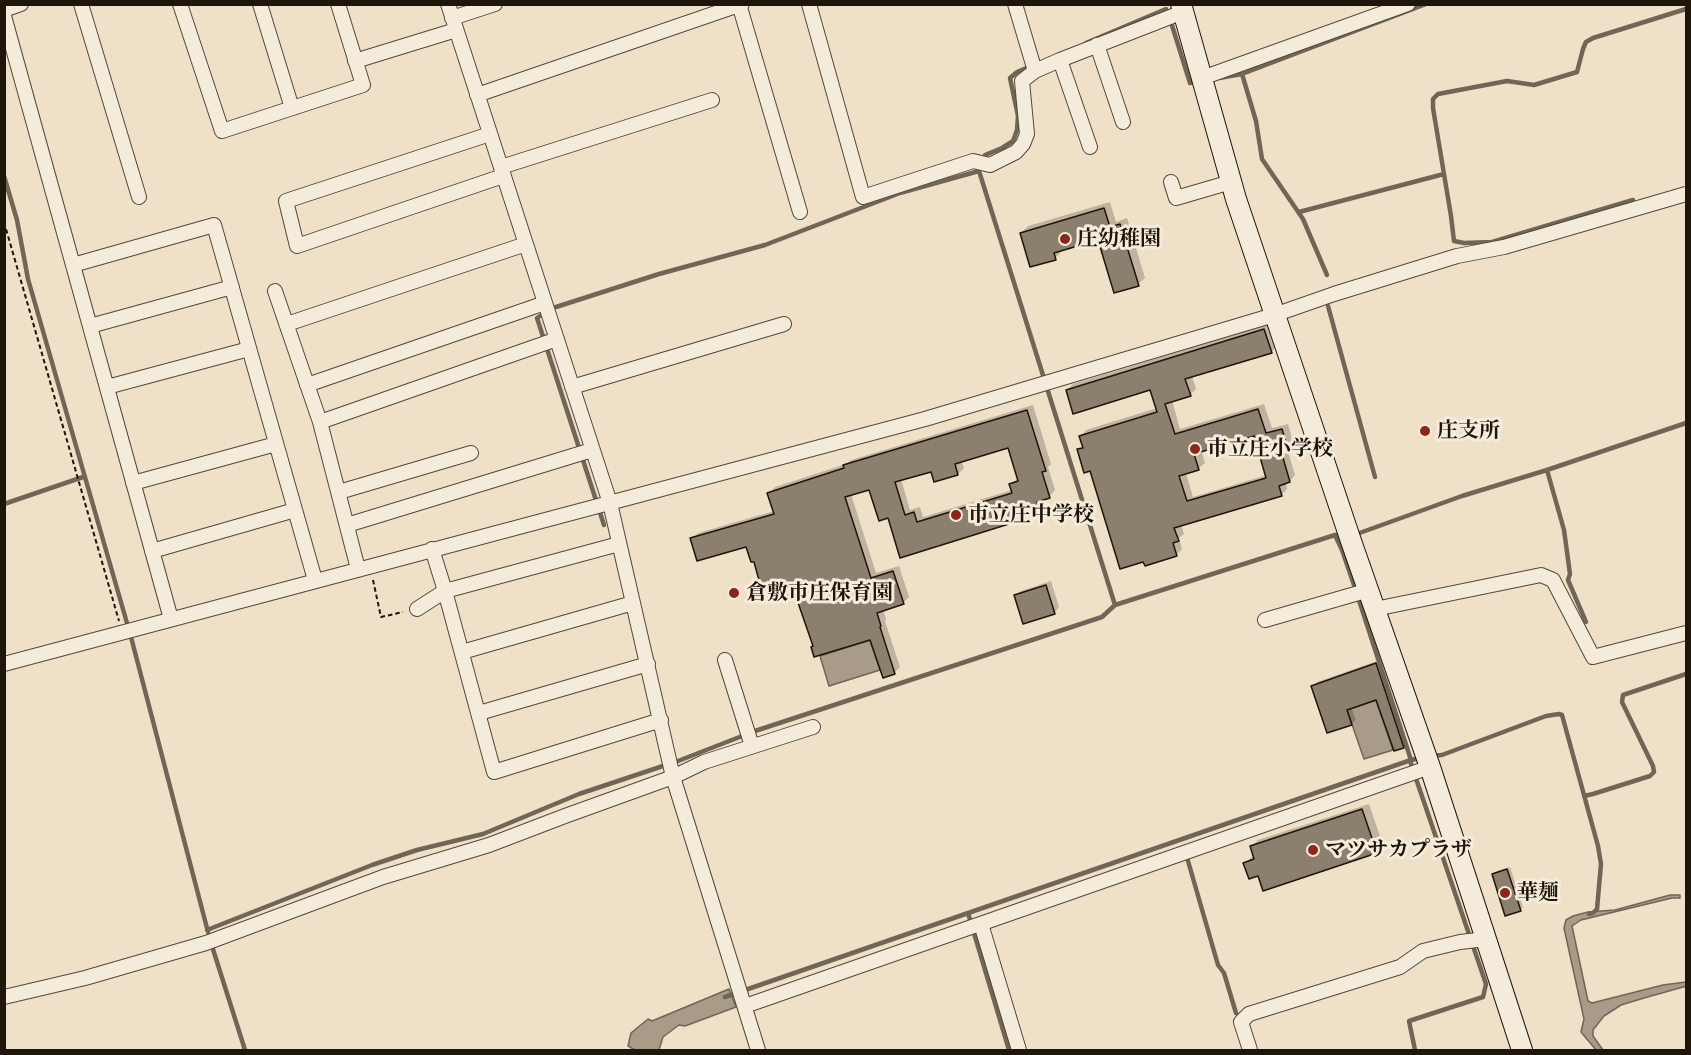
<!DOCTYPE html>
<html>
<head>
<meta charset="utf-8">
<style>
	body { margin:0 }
	#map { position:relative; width:1691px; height:1055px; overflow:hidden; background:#efe0c8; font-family:"EB Garamond",serif }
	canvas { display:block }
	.frame { position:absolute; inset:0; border:6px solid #1e150b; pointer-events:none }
</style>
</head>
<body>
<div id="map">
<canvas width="1691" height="1055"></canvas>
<div class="frame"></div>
</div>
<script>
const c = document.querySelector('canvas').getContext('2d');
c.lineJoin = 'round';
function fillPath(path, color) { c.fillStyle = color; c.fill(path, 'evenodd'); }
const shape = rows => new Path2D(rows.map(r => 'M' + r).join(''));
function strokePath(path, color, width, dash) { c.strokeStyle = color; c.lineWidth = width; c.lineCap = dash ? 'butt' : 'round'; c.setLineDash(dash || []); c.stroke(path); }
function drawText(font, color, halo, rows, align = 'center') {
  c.font = font + ' "EB Garamond","Noto Serif JP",serif'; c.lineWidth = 6; c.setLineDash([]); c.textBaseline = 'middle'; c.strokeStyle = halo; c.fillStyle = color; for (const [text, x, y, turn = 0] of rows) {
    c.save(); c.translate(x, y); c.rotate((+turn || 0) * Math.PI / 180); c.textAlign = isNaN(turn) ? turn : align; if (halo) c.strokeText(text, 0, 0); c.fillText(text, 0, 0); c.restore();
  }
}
const water = shape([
	[870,640,880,670,829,686,820,656,870,640],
	[1376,700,1393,750,1364,759,1347,710,1376,700],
	[1670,895,1680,895,1680,898,1672,898,1581,920,1572,926,1588,1001,1592,1003,1663,985,1686,982,1686,987,1683,987,1644,998,1621,1005,1604,1016,1593,1030,1593,1036,1603,1050,1596,1050,1581,1032,1584,1019,1564,928,1566,920,1573,916,1588,912,1615,910,1670,895],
	[729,989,736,1007,685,1026,679,1025,663,1037,659,1050,635,1050,628,1046,631,1033,648,1019,652,1021,729,989]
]);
fillPath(water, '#a89b88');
strokePath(water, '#716556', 1.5);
fillPath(shape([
	[1110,202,1116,222,1127,218,1145,278,1138,284,1099,238,1061,250,1061,252,1055,258,1021,233,1028,226],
	[1270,324,1277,346,1271,352,1192,376,1196,389,1190,395,1172,400,1180,429,1264,404,1272,428,1288,424,1293,442,1287,448,1295,475,1290,481,1286,482,1287,489,1282,494,1181,524,1184,534,1179,538,1182,549,1176,555,1091,470,1079,450,1083,445,1081,436,1086,430,1157,408,1151,388,1067,390,1073,384],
	[1255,434,1267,475,1193,497,1186,473,1199,468,1205,463,1201,450],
	[1033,405,1051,464,1048,467,1055,490,1050,496,1044,498,1046,507,1041,513,901,556,889,516,870,488,851,494,876,573,899,566,909,597,903,603,883,609,886,619,885,621,900,667,894,673,871,638,815,645,796,592,755,560,747,545,692,539,698,533,774,511,769,493,775,487,846,464,851,460],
	[1009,446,1019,478,1011,484,1012,490,923,517,920,507,910,510,901,479,932,470,935,480,958,474,964,468,961,460],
	[1051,581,1059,607,1055,612,1024,622,1016,596,1021,591],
	[1380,660,1407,742,1403,746,1377,698,1351,707,1356,720,1351,724,1313,686,1317,682],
	[1369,804,1383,845,1376,852,1259,874,1245,863,1254,855,1251,847,1258,840],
	[1510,867,1523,907,1520,910,1494,874,1497,871]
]), '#0003');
strokePath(shape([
	[1170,19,1190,83,1193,82],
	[1086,43,1166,9],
	[1031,66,1017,72,1010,78,1018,116,1017,130,1013,141,1002,148,985,155,979,171,1115,605],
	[1242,74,1426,4],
	[1219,78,1242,74,1256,121,1262,159,1303,219,1327,275],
	[4,176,17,220,28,279,131,637,208,932],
	[1633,200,1492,242,1464,243,1454,241,1451,216,1433,108,1433,99,1438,94,1507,81,1534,85,1577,72,1583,49,1586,42,1593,38,1686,9],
	[1299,212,1444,174],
	[1328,306,1375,477],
	[556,307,659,274,765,245,900,193,979,171],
	[540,316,537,318,604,525],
	[1547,470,1564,530,1570,574,1568,580,1586,622],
	[4,504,83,477],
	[1335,535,1342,550,1355,588,1411,760,1411,764,1486,984,1483,997,1409,1021,1415,1050],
	[1354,535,1462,496,1547,470,1686,423],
	[1432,756,1442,755,1546,716,1559,714,1562,715,1598,846,1601,864,1597,909,1593,913,1589,914],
	[1584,796,1593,794,1650,776,1654,772,1653,766,1622,702,1623,695,1686,674],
	[1186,854,1218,965,1224,973,1236,1013],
	[968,913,1009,1050],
	[207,930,372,865,417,850,483,834,579,794,678,761,755,731,1102,617,1115,605,1335,535,1342,535],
	[211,943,245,1050],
	[725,997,1411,760,1421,758]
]), '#716556', 4.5);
const building = shape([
	[1104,208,1110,227,1120,224,1139,286,1114,293,1098,240,1054,253,1056,260,1030,267,1020,233,1104,208],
	[1264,329,1272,353,1185,379,1191,396,1165,404,1175,434,1258,409,1266,433,1282,429,1288,449,1281,451,1290,482,1279,486,1282,496,1174,528,1179,541,1173,543,1177,556,1145,566,1143,562,1120,569,1090,471,1084,473,1077,449,1083,448,1079,436,1157,412,1150,390,1073,414,1066,390,1264,329],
	[1254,436,1266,478,1187,501,1179,476,1199,470,1194,454,1254,436],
	[1027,410,1046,471,1042,472,1050,498,1037,502,1041,514,900,558,888,518,879,521,869,490,845,497,871,578,893,571,904,604,877,613,881,626,880,627,895,674,883,678,870,640,814,657,811,647,813,646,795,594,765,602,754,562,751,562,746,547,697,561,690,538,774,514,767,493,844,468,843,465,1027,410],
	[1008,448,1018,481,1009,484,1012,493,917,522,914,512,905,515,895,482,931,472,934,482,958,475,955,464,1008,448],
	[1046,585,1055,614,1023,624,1014,595,1046,585],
	[1376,663,1404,748,1394,751,1376,700,1347,710,1352,725,1327,733,1311,686,1376,663],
	[1362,809,1377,853,1263,891,1258,876,1249,879,1243,863,1254,859,1250,846,1362,809],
	[1507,869,1521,911,1505,916,1492,874,1507,869]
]);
fillPath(building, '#8b7f6d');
strokePath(building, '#1e150b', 1.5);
const street = shape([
	[81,4,139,197],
	[180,4,222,131,363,85,338,4],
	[260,4,292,108],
	[448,4,610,503,673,777,758,1050],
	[739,4,800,212],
	[809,4,863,197,973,161,990,165,1016,152,1023,144,1027,134,1022,81,1035,71,1060,60,1183,12],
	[1015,4,1035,71],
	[4,10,21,4],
	[4,16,171,619],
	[452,18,495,4],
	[1097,45,1123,122],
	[1060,60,1090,147],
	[355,61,456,30],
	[1202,78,1408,4],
	[477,95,742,4],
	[490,134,286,201,297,246,503,176],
	[501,167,712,100],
	[1171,182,1176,198,1231,182],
	[73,265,214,225,315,580],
	[275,291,320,422,358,569],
	[287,324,526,244],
	[90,326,232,287],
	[307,385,545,303],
	[107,387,249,349],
	[572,387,784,324],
	[320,422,557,339],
	[133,483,276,444],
	[339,492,471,453],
	[347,525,592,450],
	[432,549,445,591,494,772,661,720],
	[152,551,295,510],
	[417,609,445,591,619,544],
	[1375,609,1541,575,1553,580,1593,657,1686,633],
	[1265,620,1369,590],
	[462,652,633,603],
	[725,660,752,746],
	[4,664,925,419,1274,315,1334,294,1457,256,1504,247,1686,194],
	[479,713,648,664],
	[981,924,1019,1050],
	[4,997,85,978,206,943,383,877,489,845,565,816,673,777,704,762,813,727],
	[745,1006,1430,767],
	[1250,1050,1241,1022,1249,1014,1400,967,1423,951,1460,942,1486,939]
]);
const secondary = shape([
	[1181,4,1236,199,1351,541,1430,767,1522,1050]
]);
strokePath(street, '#52483a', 16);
strokePath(secondary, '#1e150b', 22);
strokePath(shape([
	[4,222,119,621],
	[373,580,381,617,403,612]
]), '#1e150b', 2, [4.5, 3]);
strokePath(street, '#f5ebdb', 14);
strokePath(secondary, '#f5ebdb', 20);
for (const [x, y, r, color] of [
	[1065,239,6,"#8f2418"],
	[1425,431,6,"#8f2418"],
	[1195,449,6,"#8f2418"],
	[956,515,6,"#8f2418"],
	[734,593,6,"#8f2418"],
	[1313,850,6,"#8f2418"],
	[1505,893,6,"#8f2418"]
]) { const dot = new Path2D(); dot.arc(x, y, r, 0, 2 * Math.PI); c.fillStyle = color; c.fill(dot); strokePath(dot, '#f5ebdb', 2); }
drawText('bold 21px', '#1e150b', '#f5ebdb', [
	["庄幼稚園",1077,239],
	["庄支所",1437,431],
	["市立庄小学校",1207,449],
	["市立庄中学校",968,515],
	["倉敷市庄保育園",746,593],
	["マツサカプラザ",1325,850],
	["華麺",1517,893]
], 'left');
</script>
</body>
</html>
